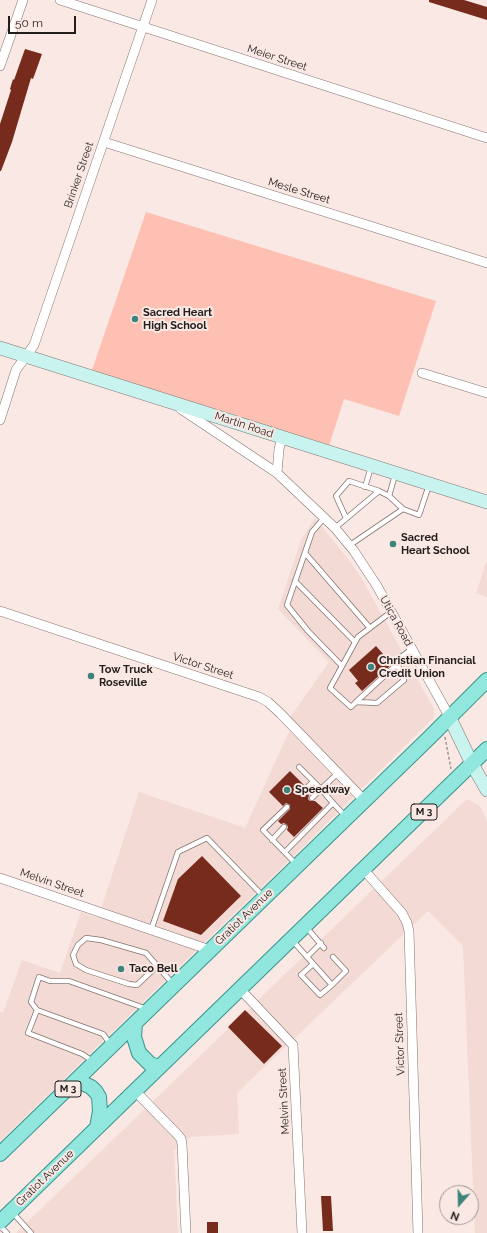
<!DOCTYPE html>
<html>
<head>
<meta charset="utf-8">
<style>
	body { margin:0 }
	#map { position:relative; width:487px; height:1233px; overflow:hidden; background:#f9e8e4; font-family:Raleway,sans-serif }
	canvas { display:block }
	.north { position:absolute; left:439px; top:1185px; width:40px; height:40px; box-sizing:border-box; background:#f9e8e4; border:1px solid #a39794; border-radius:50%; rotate:200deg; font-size:11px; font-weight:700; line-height:16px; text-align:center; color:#231d1c }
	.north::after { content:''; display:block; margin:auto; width:14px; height:18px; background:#3d837b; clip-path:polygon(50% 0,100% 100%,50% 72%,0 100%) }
	.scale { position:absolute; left:8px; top:16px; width:68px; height:18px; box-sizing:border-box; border:2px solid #231d1c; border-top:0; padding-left:5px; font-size:12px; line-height:14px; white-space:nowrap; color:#231d1c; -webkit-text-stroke:3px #f9e8e4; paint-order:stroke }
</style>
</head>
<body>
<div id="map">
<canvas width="487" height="1233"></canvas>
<div class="north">N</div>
<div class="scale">50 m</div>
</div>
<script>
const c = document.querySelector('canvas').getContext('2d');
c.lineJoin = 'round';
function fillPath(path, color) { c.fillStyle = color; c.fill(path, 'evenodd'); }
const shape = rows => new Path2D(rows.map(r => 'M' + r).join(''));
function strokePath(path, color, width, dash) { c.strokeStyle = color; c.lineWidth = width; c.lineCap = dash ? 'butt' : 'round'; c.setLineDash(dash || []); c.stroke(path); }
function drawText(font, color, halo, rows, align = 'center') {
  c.font = font + ' Raleway,sans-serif'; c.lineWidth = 4; c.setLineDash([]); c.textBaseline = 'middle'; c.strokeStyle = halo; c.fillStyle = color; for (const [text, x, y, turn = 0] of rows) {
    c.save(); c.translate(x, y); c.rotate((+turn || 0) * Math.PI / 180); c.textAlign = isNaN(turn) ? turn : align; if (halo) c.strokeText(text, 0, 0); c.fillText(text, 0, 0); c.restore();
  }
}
fillPath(shape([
	[315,518,348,559,362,579,434,709,434,717,308,842,0,1141,0,1012,3,1013,22,960,60,973,81,912,98,918,139,792,245,828,288,734,295,726,289,719,329,662,278,609,301,540],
	[487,560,487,597,476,593],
	[467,799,480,806,487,821,487,1233,475,1233,463,946,428,911,237,1093,239,1134,191,1137,174,1150,178,1233,16,1233]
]), '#f3dad4');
fillPath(shape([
	[146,212,436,301,399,416,344,399,329,446,92,370]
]), '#fdc0b2');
fillPath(shape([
	[429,0,464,0,487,7,487,20,429,2],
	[25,49,42,54,33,79,31,78,12,142,1,171,0,171,0,124,11,90,10,89,13,79,14,80],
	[376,646,392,664,362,691,355,683,358,681,349,670],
	[290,771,304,785,301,788,301,792,303,794,307,793,309,795,308,799,310,801,315,801,323,808,294,837,287,830,288,827,287,825,284,823,281,824,278,821,290,809,290,805,286,803,283,806,269,792],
	[202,856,241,896,201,935,163,921,178,879],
	[245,1010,282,1046,264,1064,228,1027],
	[321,1196,331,1196,333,1231,323,1231],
	[207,1222,218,1222,218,1233,207,1233]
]), '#772b1c');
const lane = shape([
	[365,487,371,467],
	[389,496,395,475],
	[403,509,419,515,429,485],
	[325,517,312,532,287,605,308,631,342,666],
	[346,518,336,496,349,481,379,491,389,496,403,509,350,545],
	[335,528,379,491],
	[305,553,370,628],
	[295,581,355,642],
	[391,612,358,637,330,688,351,707,356,702,377,703,404,680,398,666,401,657,412,649],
	[356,702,394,667,398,666],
	[299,767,321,789,338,773],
	[304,790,313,782],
	[312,798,321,789,333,803],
	[287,807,263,830,296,864],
	[272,840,284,827],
	[285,852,333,803,345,816],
	[307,928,324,948],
	[151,930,178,852,207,838,263,896],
	[292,940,332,985,346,971,333,957],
	[307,957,321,943],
	[313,964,301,975,320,995,332,985],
	[157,966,137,985,129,984,86,970,76,964,73,955,78,945,86,938,101,940,146,953,173,984],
	[37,1010,28,1033,82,1054,94,1062],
	[111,1045,103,1034,37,1010,31,1002,39,977,50,981,69,981,147,1009],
	[12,1212,31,1233],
	[0,1226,7,1233]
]);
const street = shape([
	[60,0,487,138],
	[0,66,23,0],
	[104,142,487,263],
	[422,373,487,393],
	[181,409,277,473,335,528,354,551,377,586,449,716],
	[0,420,16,370,34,345,152,0],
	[277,473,279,449,282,437],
	[0,611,259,697,268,702,281,714,364,800],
	[364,870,402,913,407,923,409,931,418,1233],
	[0,878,210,950],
	[240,989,293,1045,302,1233],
	[135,1091,178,1135,181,1139,182,1144,186,1233]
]);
const secondary = shape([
	[0,348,487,502],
	[449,716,472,764,487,790]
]);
const primary = shape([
	[135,1023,134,1037,139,1053,150,1064,159,1067],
	[76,1080,91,1087,96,1092,99,1097,100,1111,97,1128],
	[0,1154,429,738,487,680],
	[0,1222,487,749]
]);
strokePath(lane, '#837470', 6);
strokePath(street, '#837470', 10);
strokePath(secondary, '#837470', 14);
strokePath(primary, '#3a968c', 16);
strokePath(shape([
	[445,737,451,769]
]), '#a39794', 1.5, [3, 2]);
strokePath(lane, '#fff', 4.5);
strokePath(street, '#fff', 9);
strokePath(secondary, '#c8f3ee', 13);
strokePath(primary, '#91e7de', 14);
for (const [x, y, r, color] of [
	[135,319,4,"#3d837b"],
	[393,544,4,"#3d837b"],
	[371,667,4,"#3d837b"],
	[91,676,4,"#3d837b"],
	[287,790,4,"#3d837b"],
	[121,969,4,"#3d837b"]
]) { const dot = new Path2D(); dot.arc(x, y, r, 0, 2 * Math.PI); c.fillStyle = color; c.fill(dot); strokePath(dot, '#f9e8e4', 1.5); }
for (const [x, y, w] of [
	[424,812,26],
	[68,1089,26]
]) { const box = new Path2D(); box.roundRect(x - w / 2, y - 8, w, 16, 3); c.fillStyle = '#f9e8e4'; c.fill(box); strokePath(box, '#231d1c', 1); }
drawText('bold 10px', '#231d1c', null, [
	["M 3",424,812],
	["M 3",68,1089]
]);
drawText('11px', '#231d1c', '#f9e8e4', [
	["Meier Street",277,58,18],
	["Brinker Street",79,175,-71],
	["Mesle Street",299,191,17],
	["Martin Road",244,425,18],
	["Utica Road",396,621,61],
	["Victor Street",203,666,18],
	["Melvin Street",52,883,19],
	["Gratiot Avenue",244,917,-44],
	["Victor Street",400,1044,-92],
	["Melvin Street",284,1101,-93],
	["Gratiot Avenue",45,1178,-44]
]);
drawText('bold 11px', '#231d1c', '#f9e8e4', [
	["Sacred Heart",143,313],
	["High School",143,326],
	["Sacred",401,538],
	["Heart School",401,551],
	["Christian Financial",379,661],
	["Credit Union",379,674],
	["Tow Truck",99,670],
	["Roseville",99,683],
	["Speedway",295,790],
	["Taco Bell",129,969]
], 'left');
</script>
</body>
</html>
